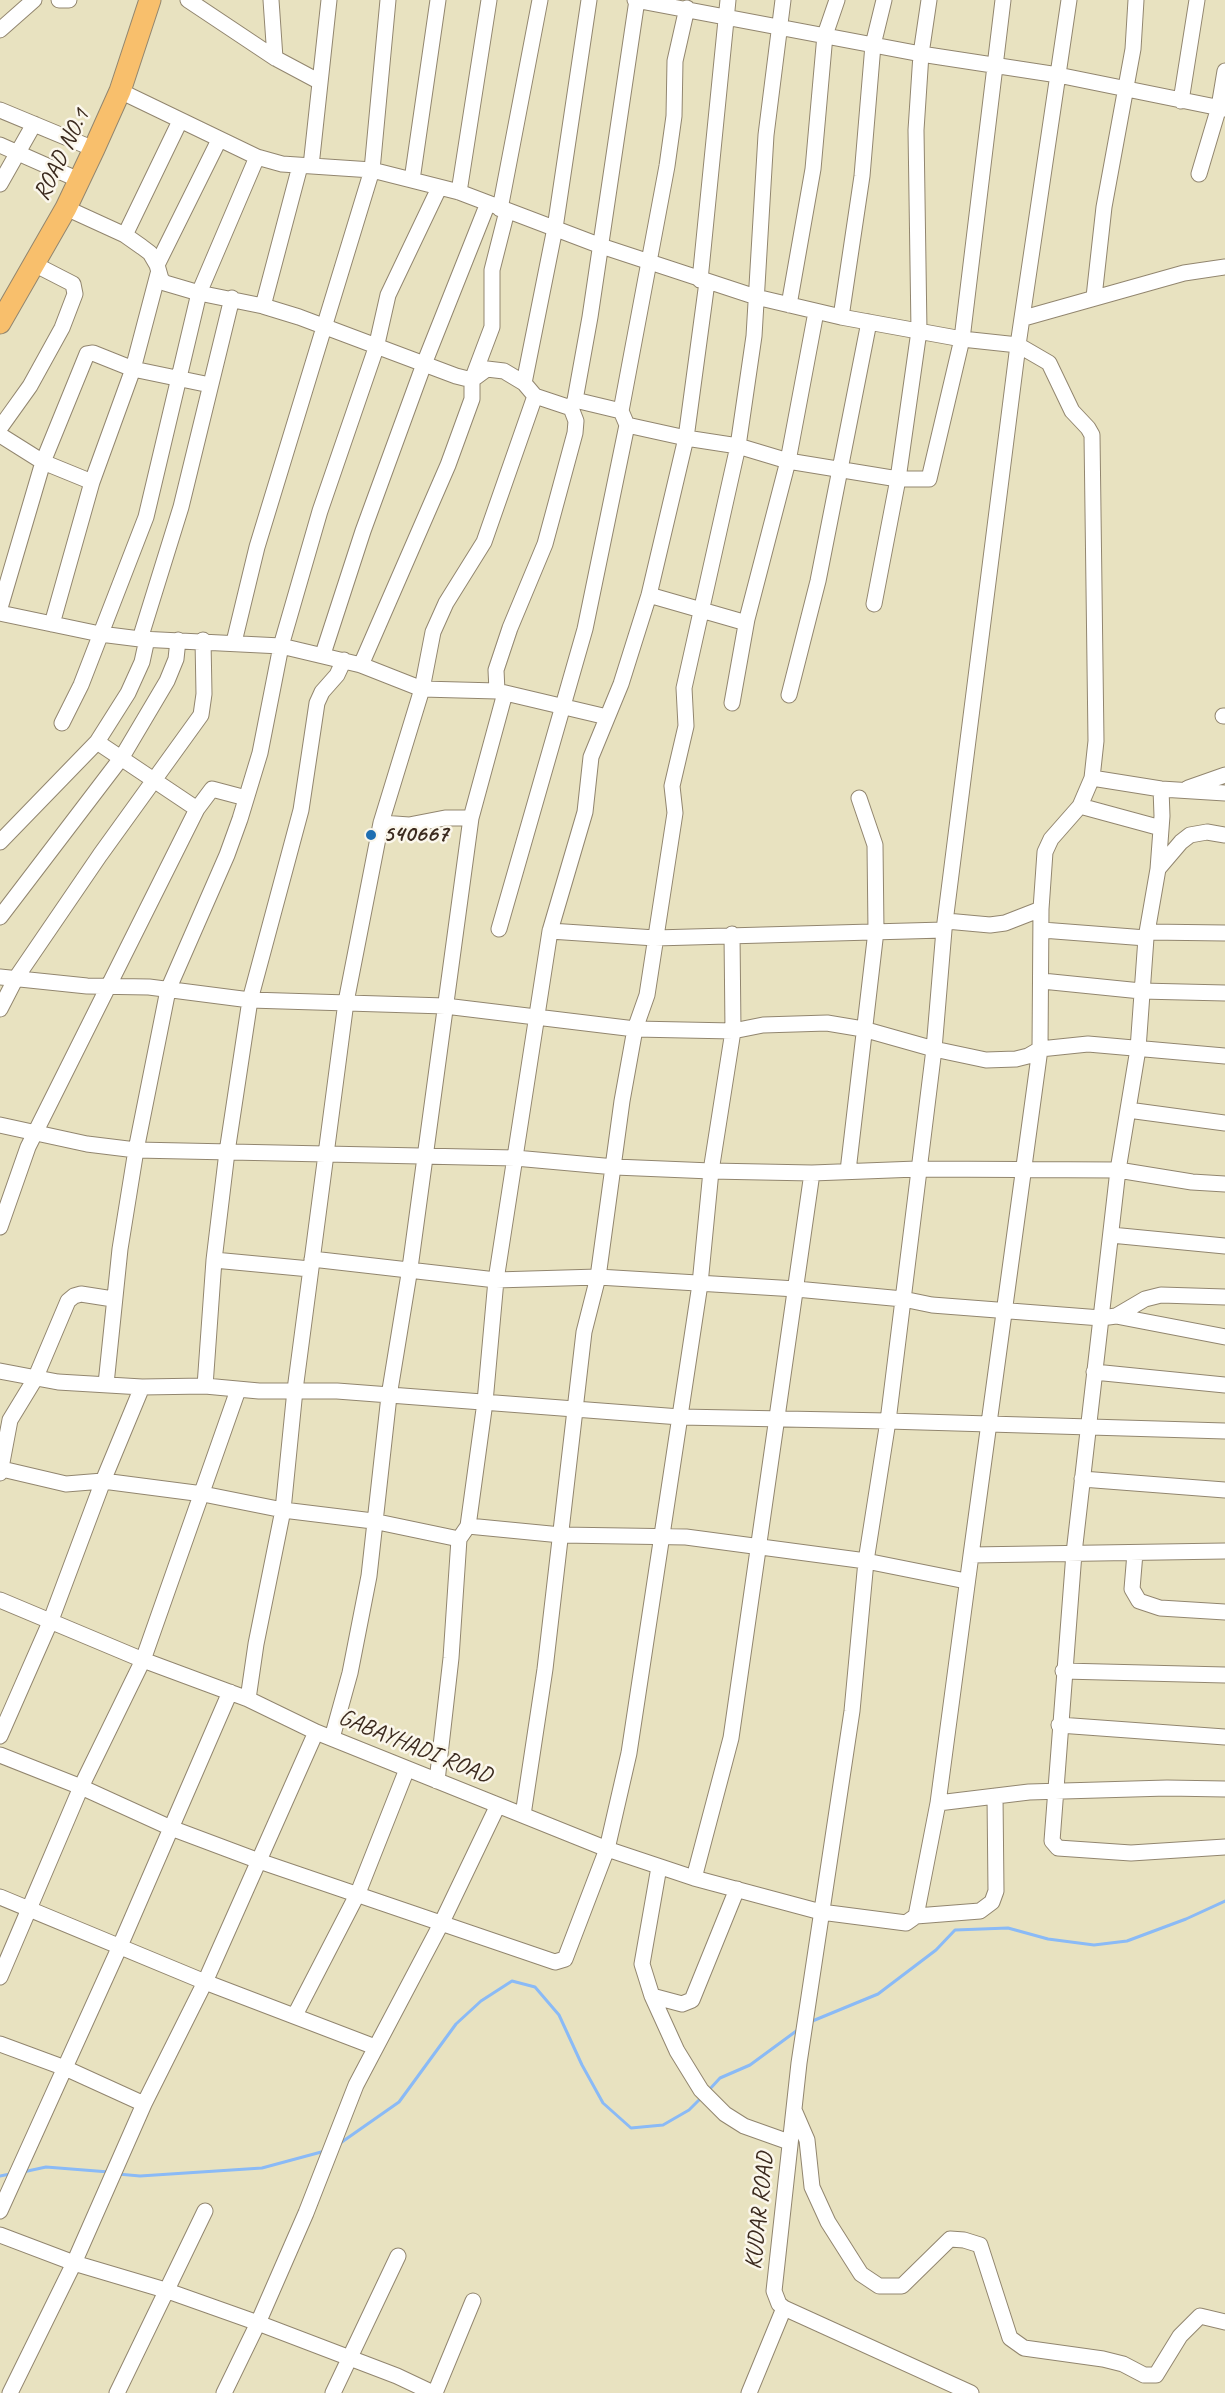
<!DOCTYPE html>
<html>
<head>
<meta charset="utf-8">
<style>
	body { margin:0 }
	canvas { display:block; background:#e8e2c0 }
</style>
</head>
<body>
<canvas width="1225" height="2393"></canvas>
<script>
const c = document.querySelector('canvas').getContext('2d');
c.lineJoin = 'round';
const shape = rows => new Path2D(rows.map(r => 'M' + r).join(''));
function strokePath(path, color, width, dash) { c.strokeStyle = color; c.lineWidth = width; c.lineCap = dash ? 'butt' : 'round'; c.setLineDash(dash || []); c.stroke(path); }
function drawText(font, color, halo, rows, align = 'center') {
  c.font = font + ' Caveat,sans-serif'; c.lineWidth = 5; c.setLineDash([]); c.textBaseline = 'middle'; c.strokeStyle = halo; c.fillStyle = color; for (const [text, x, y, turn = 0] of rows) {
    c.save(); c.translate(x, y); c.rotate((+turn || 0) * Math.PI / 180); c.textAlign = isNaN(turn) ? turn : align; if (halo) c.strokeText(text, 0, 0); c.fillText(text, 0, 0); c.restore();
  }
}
strokePath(shape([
	[810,2022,878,1994,936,1950,955,1930,1008,1928,1048,1939,1094,1945,1127,1941,1186,1919,1225,1901],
	[709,2090,720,2078,750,2065,799,2029],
	[339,2144,399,2102,456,2024,481,2001,512,1981,535,1987,559,2015,582,2065,603,2103,631,2128,663,2125,689,2110,702,2097],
	[23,2172,46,2167,109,2172],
	[118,2174,140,2176,262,2168,325,2151],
	[0,2176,10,2174]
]), '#8abaf6', 3);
const minor = shape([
	[59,0,69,0],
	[188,0,275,58,320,82],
	[271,0,275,58],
	[635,0,921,54,1058,75,1225,109],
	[0,30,34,0],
	[120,91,257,157,282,164,372,170,459,192,601,246,756,297,841,317,962,339,1018,345,1049,363,1072,411,1088,428,1092,435,1096,741,1092,778,1080,806,1051,839,1045,852,1041,909,1040,1049,971,1555,1225,1551],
	[1181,101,1197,0],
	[0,110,94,149],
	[0,145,79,180],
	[311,166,329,0],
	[1199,174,1219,107,1225,71],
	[412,180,438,0],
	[0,184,34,124],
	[459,192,489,0],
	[66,208,125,235,142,247,150,253,157,265,161,279,165,283,199,293,263,306,299,317,456,376,472,380,487,369,504,371,524,383,535,396,571,408,576,421,575,433,545,544,510,628,496,670,497,691],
	[500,209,540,0],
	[125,235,180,121],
	[157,265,219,140],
	[700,280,728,0],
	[1094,297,1104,207,1133,49,1136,0],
	[789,305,813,169,825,35,837,0],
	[263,306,300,166],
	[841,317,862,176,873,45,884,0],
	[1024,318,1184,273,1225,267],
	[524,383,555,228,589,0],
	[575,400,621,411],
	[571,408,575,400,590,317,637,0],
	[627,425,686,438,738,446,788,461,898,479,929,479,962,339,1003,0],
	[0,428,30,386,62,328,75,294,73,284,34,264],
	[0,435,43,462,92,482],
	[649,595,743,622,747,619,788,461,816,312],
	[874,604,898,479,919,331,916,130,921,54,929,0],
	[0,608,43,462,87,354,93,353,133,369,210,385],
	[0,613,100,634,140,639,281,646,361,665,422,689,497,691,607,717],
	[52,624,92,482,133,369,158,274],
	[140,639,181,507,232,298],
	[234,642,257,547,372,170,388,0],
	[323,654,363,531,424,364,488,203],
	[361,665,448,465,472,399,472,380,492,327,492,270,507,211],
	[789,695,818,581,869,322],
	[732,703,747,619],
	[1223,716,1225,716],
	[62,723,81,685,146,517,199,293,257,157],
	[97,742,197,809],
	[1092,778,1161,789,1225,793],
	[1188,788,1225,775],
	[1161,789,1162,816,1158,869,1146,938,1138,1049,1118,1170,1074,1553,1052,1841,1058,1848,1131,1853,1225,1847],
	[1080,806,1161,828],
	[381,823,409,825,445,818,471,818],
	[0,842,97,742,128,693,142,662,147,639],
	[1158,869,1181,842,1190,835,1207,832,1225,835],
	[0,917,122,757,167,681,176,659,178,640],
	[946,921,990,925,1005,923,1041,909],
	[499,929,585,629,627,425,621,411,667,166,674,116,675,61,687,8],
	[1042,930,1146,938],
	[550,931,655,938,944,930],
	[1148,932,1225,933],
	[0,977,87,986,149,987,250,1000,445,1006,635,1029,733,1031,763,1025,827,1023,863,1029,934,1049,986,1060,1016,1059,1028,1056,1040,1049,1088,1044,1225,1056],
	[1042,981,1141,991,1225,993],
	[0,1009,16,978,100,855,201,715,204,694,203,640],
	[1128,1110,1225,1123],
	[0,1125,87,1144,136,1150,515,1158,615,1167,711,1171,812,1173,917,1169,1118,1170,1192,1182,1225,1184],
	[848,1171,876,931,875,845,859,798],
	[0,1227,28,1147,197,809,212,789,246,798],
	[1111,1235,1225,1246],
	[312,1259,496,1280,598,1277,796,1289,903,1299,932,1305,1101,1318,1116,1316,1145,1299,1161,1295,1225,1297],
	[214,1260,310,1269],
	[1116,1316,1225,1337],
	[0,1371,58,1382,142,1387,205,1386,259,1391,337,1391,680,1417,888,1421,1225,1431],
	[1094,1372,1225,1385],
	[106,1384,120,1249,136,1150,168,990,227,855,240,819,260,753,281,646,320,511,376,348,388,295,439,188],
	[205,1386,214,1260,227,1152,250,1000,301,810,317,703,322,692,337,675,344,660],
	[2,1469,66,1484,103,1481,203,1494,283,1510,373,1521,459,1539],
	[0,1473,10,1420,35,1379,68,1301,74,1296,81,1294,113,1299],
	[1082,1479,1225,1490],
	[468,1526,561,1535,686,1537,866,1561,966,1581],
	[1135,1553,1132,1589,1139,1601,1160,1608,1225,1612],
	[0,1600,143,1660,248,1699,316,1732,607,1849,694,1878,821,1912,906,1923,916,1916,938,1803,971,1555],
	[1063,1671,1225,1675],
	[248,1699,256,1644,283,1510,295,1390,346,1002,381,823,422,689,433,632,446,603,484,542,535,396],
	[1059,1725,1225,1737],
	[0,1736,51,1620,103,1481,142,1387],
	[332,1738,350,1673,369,1576,389,1396,410,1268,471,818,505,693],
	[0,1755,81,1787,171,1828,259,1861,555,1962,565,1959,607,1849,629,1753,700,1284,711,1171,733,1031,732,934],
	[437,1781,451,1658,459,1539,468,1526,485,1402,496,1280,550,931,585,812,591,757,621,684,649,595,686,438,707,282],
	[938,1803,1029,1792,1167,1788,1225,1789],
	[523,1815,545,1669,584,1332,598,1277,622,1101,635,1029,647,995,675,813,672,786,686,726,684,688,738,446,754,336,766,135,783,0],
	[659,1867,642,1964,652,1996,677,2051,701,2090,725,2114,744,2126,789,2142],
	[694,1878,731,1738,812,1173],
	[0,1897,205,1982,375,2047],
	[916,1916,980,1911,992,1902,996,1891,995,1796],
	[0,1977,81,1787,143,1660,238,1390],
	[652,1996,682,2004,692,2000,737,1889],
	[295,2015,358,1893,407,1769],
	[0,2044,65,2068,144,2104],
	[794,2110,807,2140,812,2187,828,2222,861,2274,879,2286,902,2286,950,2239,964,2240,980,2245,1010,2338,1024,2348,1103,2359,1123,2364,1144,2375,1156,2375,1180,2336,1200,2316,1225,2322],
	[0,2211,120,1946,230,1692],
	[0,2235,74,2263,165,2290,258,2323,397,2376,433,2393],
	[10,2393,74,2263,144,2104,205,1982,316,1732],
	[117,2393,205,2211],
	[224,2393,258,2323,306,2213,356,2085,442,1922,498,1805],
	[333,2393,398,2256],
	[435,2393,473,2301],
	[749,2393,784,2308],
	[971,2393,784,2308,779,2304,774,2291,799,2063,852,1711,866,1561,888,1421,934,1049,944,930,1018,345,1069,0]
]);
const highway = shape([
	[0,323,66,208,94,149,120,91,150,0]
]);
strokePath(minor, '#92866f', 17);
strokePath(highway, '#92866f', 23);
strokePath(minor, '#fff', 15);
strokePath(highway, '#f8bf6c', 21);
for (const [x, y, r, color] of [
	[371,835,6,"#1f6fb2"]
]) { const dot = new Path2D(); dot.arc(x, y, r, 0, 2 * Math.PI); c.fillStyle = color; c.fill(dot); strokePath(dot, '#fbf7ec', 2); }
drawText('24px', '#3b2a1e', '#fbf7ec', [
	["ROAD NO.1",62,155,-64],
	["GABAYHADI ROAD",415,1747,22],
	["KUDAR ROAD",760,2211,-84]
]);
drawText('bold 24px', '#3b2a1e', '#fbf7ec', [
	["540667",383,835]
], 'left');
</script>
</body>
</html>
